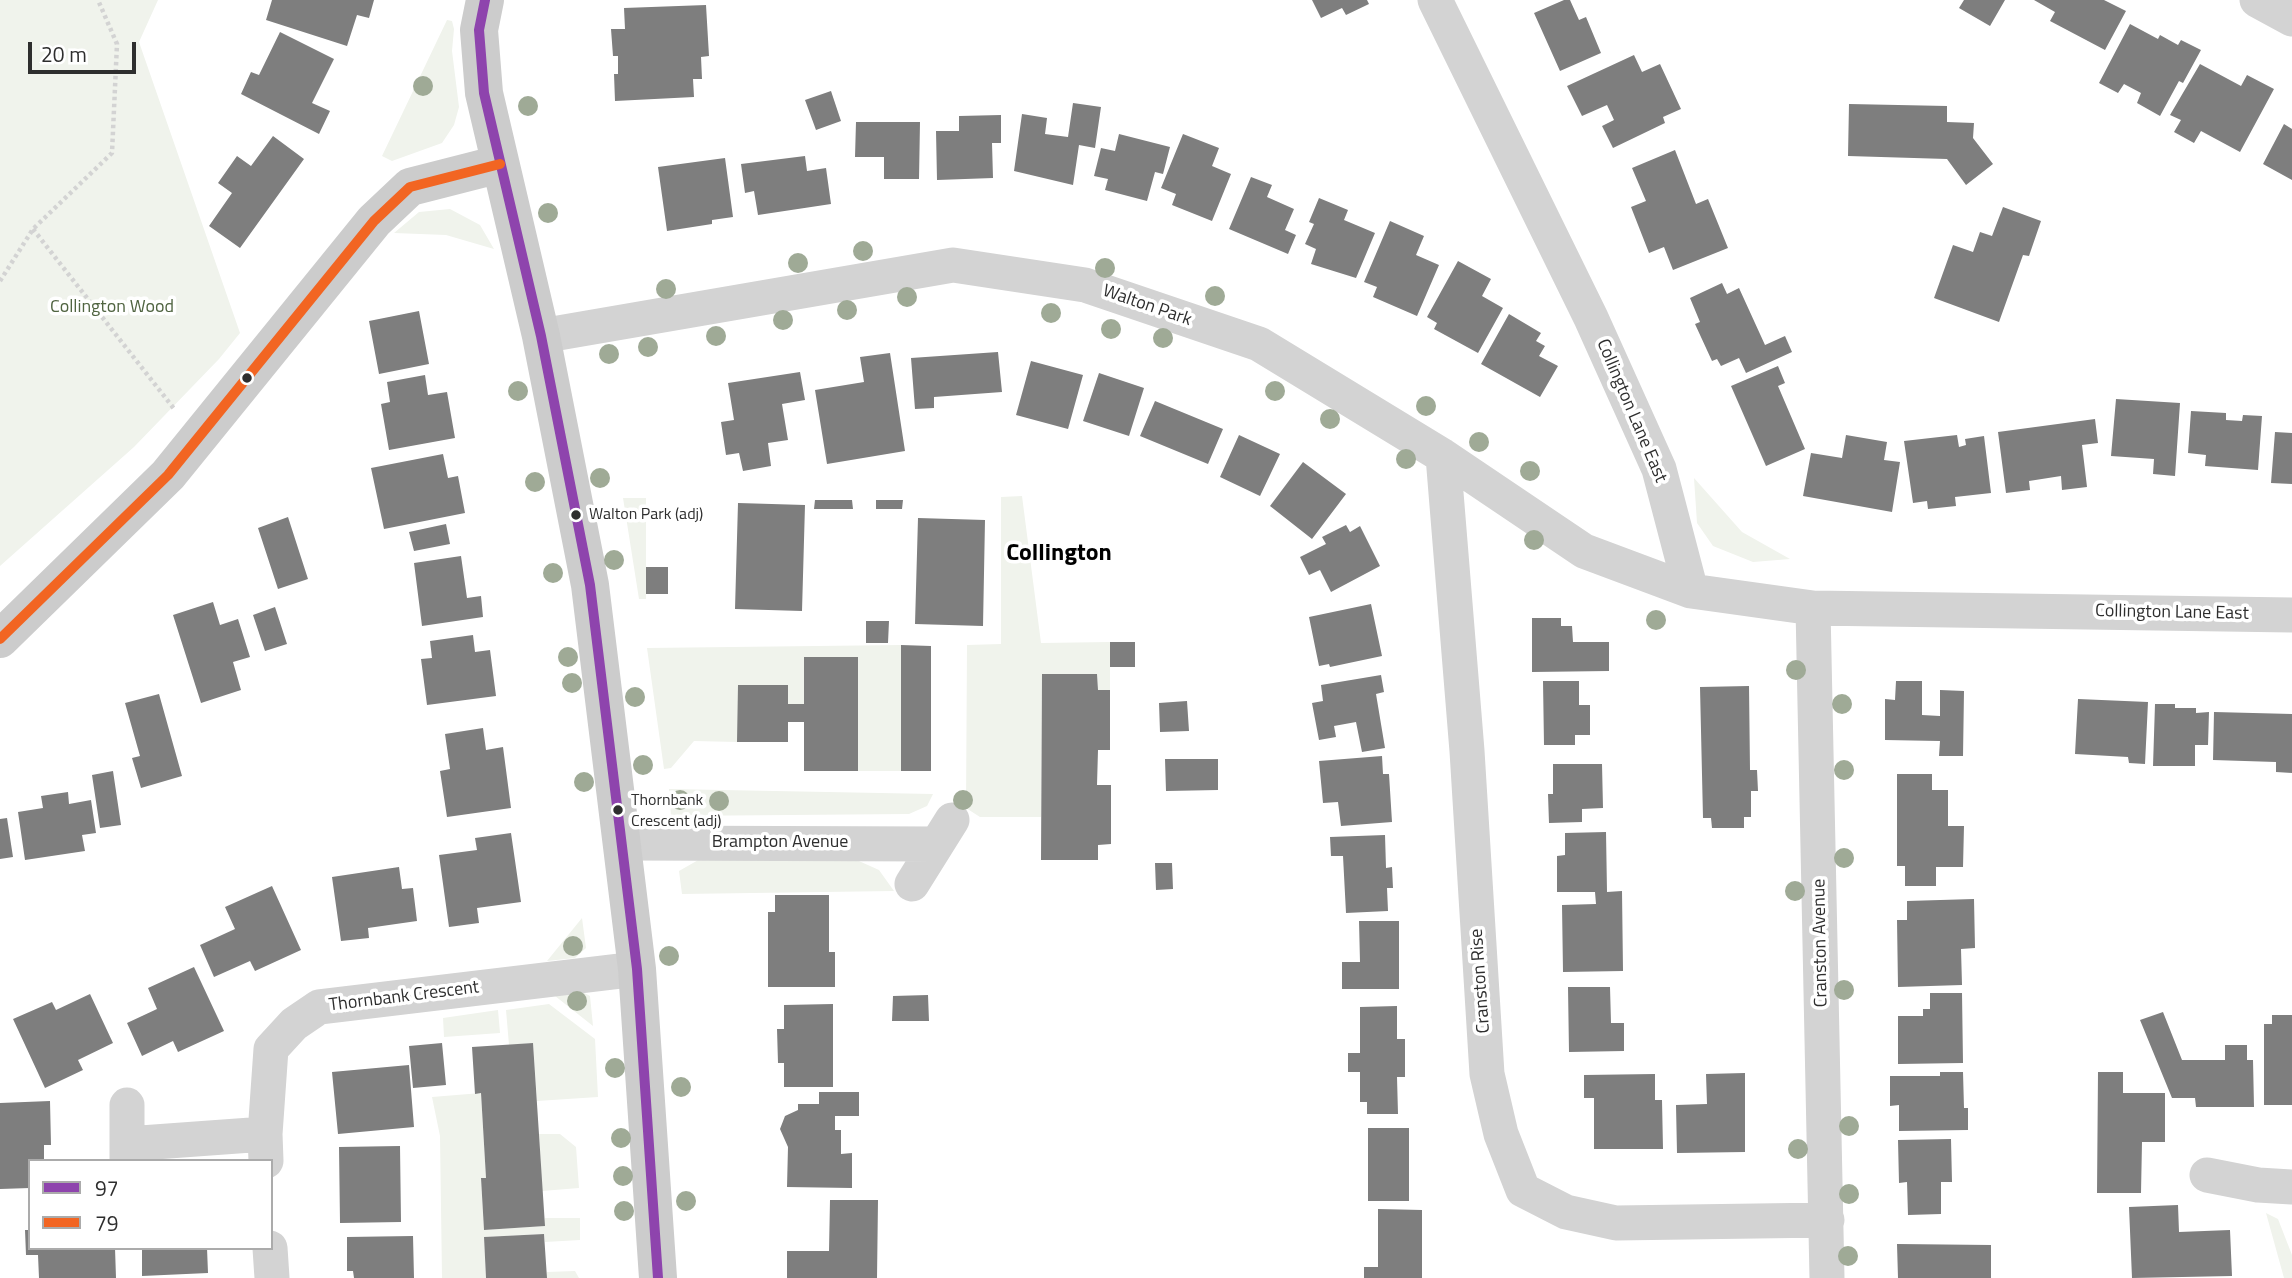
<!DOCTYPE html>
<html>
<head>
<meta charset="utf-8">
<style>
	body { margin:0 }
	#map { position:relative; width:2292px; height:1278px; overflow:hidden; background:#fff; font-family:"Titillium Web",sans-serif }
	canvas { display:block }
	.legend { position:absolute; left:28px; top:1159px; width:245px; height:91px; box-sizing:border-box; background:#fff; border:2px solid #ababab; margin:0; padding:9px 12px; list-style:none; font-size:21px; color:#2e2e2e }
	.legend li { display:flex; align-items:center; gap:14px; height:35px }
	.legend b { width:35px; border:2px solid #ababab }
	.scale { position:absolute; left:28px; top:42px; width:108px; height:32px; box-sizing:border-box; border:4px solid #2e2e2e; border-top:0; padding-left:9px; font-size:21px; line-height:24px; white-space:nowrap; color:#2e2e2e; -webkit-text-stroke:5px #fff; paint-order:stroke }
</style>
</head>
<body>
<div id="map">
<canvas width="2292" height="1278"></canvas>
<ul class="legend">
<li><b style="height:9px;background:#8e44ad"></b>97</li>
<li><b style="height:9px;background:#f26522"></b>79</li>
</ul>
<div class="scale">20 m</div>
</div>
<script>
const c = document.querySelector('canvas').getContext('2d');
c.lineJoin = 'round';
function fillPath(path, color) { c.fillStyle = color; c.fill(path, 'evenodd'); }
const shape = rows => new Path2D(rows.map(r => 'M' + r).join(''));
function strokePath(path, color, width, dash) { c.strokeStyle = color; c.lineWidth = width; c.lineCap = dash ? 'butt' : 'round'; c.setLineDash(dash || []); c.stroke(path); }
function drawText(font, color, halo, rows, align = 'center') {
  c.font = font + ' "Titillium Web",sans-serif'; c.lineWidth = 7; c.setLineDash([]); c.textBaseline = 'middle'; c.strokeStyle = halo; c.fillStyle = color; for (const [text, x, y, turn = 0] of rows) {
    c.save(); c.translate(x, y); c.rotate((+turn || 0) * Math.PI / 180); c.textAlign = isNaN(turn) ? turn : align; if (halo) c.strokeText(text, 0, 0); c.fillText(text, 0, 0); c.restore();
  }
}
fillPath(shape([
	[0,0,158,0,139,42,240,333,219,359,134,447,0,566],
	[447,20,452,21,454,29,452,51,459,107,454,125,442,143,392,161,382,156],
	[450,209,480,225,494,249,446,235,394,233,419,212],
	[1694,478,1742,532,1790,559,1753,562,1713,546,1697,523],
	[1022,496,1041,643,1110,642,1110,690,1098,690,1097,674,1042,674,1041,817,980,817,966,808,967,645,1001,644,1001,497],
	[623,498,646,498,646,599,639,599],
	[901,645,901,771,858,771,858,657,804,657,804,704,737,742,694,741,671,768,664,769,647,648],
	[669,789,933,794,927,806,909,814,671,816],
	[850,857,879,870,894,891,682,894,679,871,700,859],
	[582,918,586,948,575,958,547,961],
	[577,989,590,996,593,1026,550,992],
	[549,1004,595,1039,598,1097,537,1101,533,1043,509,1045,506,1010],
	[498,1010,500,1033,444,1037,443,1018],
	[481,1093,486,1178,481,1179,484,1230,544,1226,545,1218,580,1218,580,1240,545,1242,544,1234,484,1237,486,1278,442,1278,440,1136,432,1097],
	[539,1134,560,1134,576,1147,579,1188,542,1191],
	[2266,1213,2278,1219,2292,1255,2292,1278,2284,1278],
	[575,1271,579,1278,547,1278,547,1272]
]), '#f0f3ec');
fillPath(shape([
	[272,0,374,0,369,18,357,15,347,46,266,20],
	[1312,0,1367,0,1369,4,1346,15,1342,8,1321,18],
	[1564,0,1570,0,1579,20,1586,17,1601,53,1560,71,1534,13],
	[1964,0,2005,0,1990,26,1959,8],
	[2034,0,2104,0,2126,11,2105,50,2050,21,2055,12],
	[706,5,709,56,701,57,702,79,693,79,694,97,615,101,614,74,618,74,618,56,613,56,611,29,625,29,624,8],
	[2130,24,2158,39,2160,35,2178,45,2181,40,2201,50,2183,83,2179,81,2160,116,2137,103,2141,93,2124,84,2118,93,2099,83],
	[280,32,334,59,312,103,330,111,319,134,241,94,251,72,259,75],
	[1634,55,1642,72,1660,64,1681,109,1663,117,1665,123,1613,148,1602,126,1614,120,1607,105,1582,116,1567,86],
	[2200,64,2241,86,2247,75,2274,89,2240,152,2201,131,2194,143,2174,132,2181,120,2170,115],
	[831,91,841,121,816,130,805,100],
	[1073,103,1101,107,1095,148,1079,145,1073,185,1014,171,1022,114,1047,118,1045,134,1068,137],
	[1849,104,1947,106,1947,122,1974,123,1973,138,1993,164,1966,185,1947,159,1848,156],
	[1001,115,1001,143,992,143,993,178,937,180,936,131,959,131,959,116],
	[856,122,920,122,919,179,884,179,884,157,855,157],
	[2284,124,2292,129,2292,180,2263,164],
	[1119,134,1170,147,1163,174,1155,172,1147,201,1105,190,1108,179,1094,176,1101,148,1115,151],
	[1183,134,1219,148,1212,166,1231,174,1212,221,1172,205,1176,194,1161,188],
	[273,136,304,159,240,248,209,226,232,193,218,183,237,156,251,166],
	[1675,150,1696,204,1708,199,1728,248,1673,270,1664,247,1649,253,1631,207,1646,201,1632,168],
	[805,156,807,171,826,168,831,204,758,215,754,191,745,193,741,164],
	[725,158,733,217,712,220,712,224,667,231,658,167],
	[1251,177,1272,185,1267,197,1294,209,1285,230,1296,235,1288,254,1229,229],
	[1319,198,1348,210,1344,220,1375,233,1356,278,1311,264,1316,249,1305,244,1314,224,1309,222],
	[2003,207,2041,221,2029,256,2023,255,1999,322,1934,298,1953,245,1973,252,1980,232,1992,236],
	[1390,221,1424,236,1416,255,1439,265,1417,316,1373,297,1377,287,1364,282],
	[1458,261,1491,279,1482,296,1503,308,1478,353,1434,329,1437,323,1427,317],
	[1722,283,1727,294,1739,288,1765,345,1785,336,1792,352,1746,373,1739,358,1721,366,1717,359,1712,361,1695,324,1700,322,1690,298],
	[419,311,429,364,379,374,369,321],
	[1509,314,1541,333,1536,341,1545,346,1539,356,1558,366,1540,397,1481,364],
	[998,352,1002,392,934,397,934,408,915,409,911,358],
	[890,353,905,451,827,464,815,390,864,382,860,357],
	[1031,361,1083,375,1068,429,1016,415],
	[1778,366,1785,383,1778,386,1805,449,1766,466,1731,386],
	[800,372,805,400,782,404,788,440,768,443,771,466,743,471,739,453,726,455,721,422,734,420,728,383],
	[1099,373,1144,388,1129,436,1083,421],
	[425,375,428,395,447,392,455,438,389,450,381,404,390,402,387,382],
	[2116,399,2180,403,2175,476,2153,474,2154,459,2111,456],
	[1155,401,1223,429,1208,464,1140,436],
	[2191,411,2226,413,2226,420,2242,421,2243,415,2262,416,2258,470,2205,466,2206,455,2188,453],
	[2095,419,2098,443,2082,445,2087,487,2062,490,2061,476,2029,481,2030,490,2006,493,1998,432],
	[2275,432,2292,433,2292,484,2271,483],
	[1239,435,1280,454,1260,496,1220,477],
	[1846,435,1887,442,1884,460,1900,462,1892,512,1803,496,1811,453,1842,458],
	[1957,435,1959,447,1966,445,1965,439,1984,436,1991,493,1955,497,1956,506,1928,509,1927,501,1913,503,1904,441],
	[443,454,448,478,458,476,465,513,384,529,371,468],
	[1303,462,1346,494,1312,539,1270,506],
	[815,500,852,500,853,509,814,509],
	[876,500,903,500,902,509,876,509],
	[738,503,805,505,802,611,735,609],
	[288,517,308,579,278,589,258,528],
	[918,518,985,520,983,626,915,624],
	[446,524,450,544,414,551,409,532],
	[1346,525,1350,532,1360,526,1380,566,1331,592,1320,570,1309,575,1300,557,1326,544,1322,537],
	[461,556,467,598,481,596,483,617,422,626,414,563],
	[646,567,668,567,668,594,646,594],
	[213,602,220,625,238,619,250,657,233,662,241,690,201,703,173,615],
	[1371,604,1382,656,1330,667,1329,664,1319,666,1309,617],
	[275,607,287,644,265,651,253,615],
	[1532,618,1561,618,1561,626,1572,626,1573,642,1609,642,1609,671,1532,672],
	[866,621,889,621,888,643,866,643],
	[473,635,475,652,490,650,496,696,427,705,421,659,432,658,430,641],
	[1110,642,1135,642,1135,667,1110,667],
	[901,645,931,646,931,771,901,771],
	[804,657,858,657,858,771,804,771,804,722,788,722,788,742,737,742,738,685,788,685,788,704,804,704],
	[1042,674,1097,674,1098,690,1110,690,1110,750,1098,750,1097,785,1111,785,1111,844,1098,845,1098,860,1041,860],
	[1381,675,1384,692,1376,694,1385,748,1362,752,1356,722,1334,726,1336,737,1319,740,1312,703,1323,701,1321,685],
	[1543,681,1579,681,1579,705,1590,705,1590,735,1575,735,1575,745,1544,745],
	[1896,681,1922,681,1922,715,1940,716,1940,690,1964,691,1963,756,1939,756,1940,741,1885,740,1885,699,1895,700],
	[1749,686,1750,770,1757,770,1758,791,1751,791,1751,817,1744,817,1744,828,1712,828,1711,818,1703,818,1700,687],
	[159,694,182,776,141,788,132,758,140,756,125,703],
	[2078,699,2148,702,2145,764,2129,763,2128,757,2075,754],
	[1187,701,1189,731,1160,732,1159,703],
	[2155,704,2175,704,2175,708,2196,708,2196,713,2209,712,2208,745,2195,745,2195,766,2153,766],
	[2214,712,2292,714,2292,773,2276,772,2276,762,2213,760],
	[483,728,486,750,503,747,511,808,447,817,440,771,450,769,445,734],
	[1382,756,1383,774,1389,774,1392,822,1341,826,1338,802,1323,803,1319,761],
	[1165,759,1218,759,1218,790,1166,791],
	[1553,764,1602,764,1603,808,1582,809,1582,822,1549,823,1548,794,1553,794],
	[113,771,121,825,100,828,92,775],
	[1897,774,1932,774,1932,790,1948,790,1948,826,1964,826,1963,867,1936,867,1936,886,1905,886,1905,866,1897,866],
	[68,792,69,804,91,800,96,833,82,835,85,851,25,860,18,812,43,808,41,796],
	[7,818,13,857,0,859,0,819],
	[1606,832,1607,892,1622,891,1623,971,1563,972,1562,905,1596,904,1595,892,1557,892,1557,856,1565,855,1565,833],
	[511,833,521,902,477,908,479,923,449,927,439,855,477,850,475,838],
	[1385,835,1386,868,1392,867,1393,888,1387,888,1388,911,1346,913,1343,856,1331,856,1330,837],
	[1155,863,1172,863,1173,889,1156,890],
	[399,867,402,889,413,888,417,921,368,928,369,938,341,941,332,877],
	[272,886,301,950,255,971,250,961,214,977,200,945,235,929,225,907],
	[775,895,829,895,829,952,835,952,835,987,768,987,768,912,775,912],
	[1974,899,1975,948,1961,949,1962,985,1898,987,1897,920,1907,920,1907,901],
	[1359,921,1399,921,1399,989,1342,989,1342,962,1360,962],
	[194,967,224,1031,178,1052,173,1041,142,1056,127,1023,157,1009,148,988],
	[1568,987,1610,987,1611,1023,1624,1023,1624,1051,1569,1052],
	[1930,993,1962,993,1963,1063,1898,1064,1898,1016,1923,1016,1923,1009,1930,1009],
	[90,994,113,1043,78,1060,83,1070,45,1088,13,1019,52,1002,56,1010],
	[928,995,929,1021,892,1021,893,996],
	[833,1004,833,1087,784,1087,784,1063,778,1063,777,1029,784,1029,784,1005],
	[1397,1006,1397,1039,1405,1039,1405,1077,1397,1077,1398,1114,1367,1114,1367,1102,1360,1102,1360,1072,1348,1072,1348,1053,1360,1053,1360,1007],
	[2163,1012,2182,1060,2225,1060,2225,1045,2247,1045,2247,1060,2253,1060,2254,1107,2196,1107,2195,1098,2172,1098,2140,1020],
	[2272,1015,2292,1015,2292,1105,2264,1105,2264,1024,2272,1024],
	[442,1043,446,1085,413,1088,409,1046],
	[533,1043,545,1226,484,1230,481,1178,486,1178,481,1093,475,1094,472,1047],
	[409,1065,414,1127,338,1134,332,1072],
	[1940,1072,1963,1072,1964,1108,1968,1108,1968,1130,1899,1131,1899,1105,1890,1106,1890,1076,1940,1076],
	[2098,1072,2123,1072,2123,1093,2165,1093,2165,1142,2142,1142,2141,1193,2097,1193],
	[1745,1073,1745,1152,1677,1153,1676,1105,1707,1104,1706,1074],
	[1655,1074,1655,1100,1662,1100,1663,1149,1594,1149,1594,1098,1584,1098,1584,1075],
	[819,1092,859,1092,859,1116,835,1116,835,1130,841,1130,841,1154,852,1153,852,1188,787,1187,788,1147,780,1129,785,1116,798,1110,798,1104,819,1104],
	[50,1101,51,1145,44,1145,44,1161,30,1161,30,1188,0,1189,0,1103],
	[1368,1128,1409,1128,1409,1201,1368,1201],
	[1951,1139,1952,1182,1941,1182,1941,1214,1908,1215,1907,1182,1899,1183,1898,1140],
	[400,1146,401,1222,340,1223,339,1147],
	[830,1200,878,1200,877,1278,787,1278,787,1251,829,1251],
	[2178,1205,2179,1232,2230,1230,2232,1276,2132,1278,2129,1207],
	[1378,1209,1422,1210,1422,1278,1364,1278,1364,1267,1378,1267],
	[25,1230,30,1230,30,1248,115,1248,116,1278,39,1278,38,1255,26,1255],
	[544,1234,547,1278,486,1278,484,1237],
	[413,1236,414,1278,354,1278,353,1271,347,1271,347,1237],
	[1897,1244,1991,1245,1991,1278,1898,1278],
	[142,1248,207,1248,208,1273,142,1276]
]), '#7e7e7e');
strokePath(shape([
	[33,229,175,410],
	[0,281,33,229,112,153,117,44,98,0]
]), '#d3d3d3', 4.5, [3.5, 3.5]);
strokePath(shape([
	[1435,0,1591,318,1659,469,1691,591],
	[2257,0,2292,19],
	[541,336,953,265,1085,285,1259,344,1443,456,1584,551,1691,591,1813,608,2292,615],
	[1443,456,1467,751,1487,1074,1501,1134,1523,1190,1566,1212,1616,1223,1827,1220],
	[1813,608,1827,1278],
	[623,843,937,844],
	[912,884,952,820],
	[127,1144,265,1134],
	[127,1161,127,1105],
	[266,1161,265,1134,271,1049,294,1024,319,1007,637,969],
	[2207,1175,2258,1185,2292,1187],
	[270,1248,272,1278]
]), '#d3d3d3', 35);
strokePath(shape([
	[485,0,479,30,484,93,541,336,590,585,637,969,658,1278],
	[0,639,168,475,374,221,410,187,500,164]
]), '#ccc', 38);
strokePath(shape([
	[485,0,479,30,484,93,541,336,590,585,637,969,658,1278]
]), '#8e44ad', 10);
strokePath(shape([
	[0,639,168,475,374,221,410,187,500,164]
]), '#f26522', 10);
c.fillStyle = '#9faa96';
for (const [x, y] of [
	[423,86],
	[528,106],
	[548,213],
	[863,251],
	[798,263],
	[1105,268],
	[666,289],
	[1215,296],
	[907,297],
	[847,310],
	[1051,313],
	[783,320],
	[1111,329],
	[716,336],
	[1163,338],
	[648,347],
	[609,354],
	[518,391],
	[1275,391],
	[1426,406],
	[1330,419],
	[1479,442],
	[1406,459],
	[1530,471],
	[600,478],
	[535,482],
	[1534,540],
	[614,560],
	[553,573],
	[1656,620],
	[568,657],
	[1796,670],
	[572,683],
	[635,697],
	[1842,704],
	[643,765],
	[1844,770],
	[584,782],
	[680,800],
	[963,800],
	[719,801],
	[1844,858],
	[1795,891],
	[573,946],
	[669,956],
	[1844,990],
	[577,1001],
	[615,1068],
	[681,1087],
	[1849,1126],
	[621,1138],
	[1798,1149],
	[623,1176],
	[1849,1194],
	[686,1201],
	[624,1211],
	[1848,1256]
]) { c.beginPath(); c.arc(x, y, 10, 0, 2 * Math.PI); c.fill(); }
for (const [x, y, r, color] of [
	[247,378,6,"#2e2e2e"],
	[576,515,6,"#2e2e2e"],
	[618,810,6,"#2e2e2e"]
]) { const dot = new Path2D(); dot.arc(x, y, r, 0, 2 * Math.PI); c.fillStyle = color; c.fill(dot); strokePath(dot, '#fff', 2.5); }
drawText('16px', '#2e2e2e', '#fff', [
	["Walton Park (adj)",589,515],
	["Thornbank",631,801],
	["Crescent (adj)",631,822]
], 'left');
drawText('18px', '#2e2e2e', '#fff', [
	["Walton Park",1147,306,19],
	["Collington Lane East",1631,411,67],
	["Collington Lane East",2172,613,1],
	["Brampton Avenue",780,843],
	["Cranston Avenue",1821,943,-91],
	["Cranston Rise",1481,981,-94],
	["Thornbank Crescent",404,997,-7]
]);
drawText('18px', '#506441', '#fff', [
	["Collington Wood",112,308]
]);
drawText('bold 24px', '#000', '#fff', [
	["Collington",1059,554]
]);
</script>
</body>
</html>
